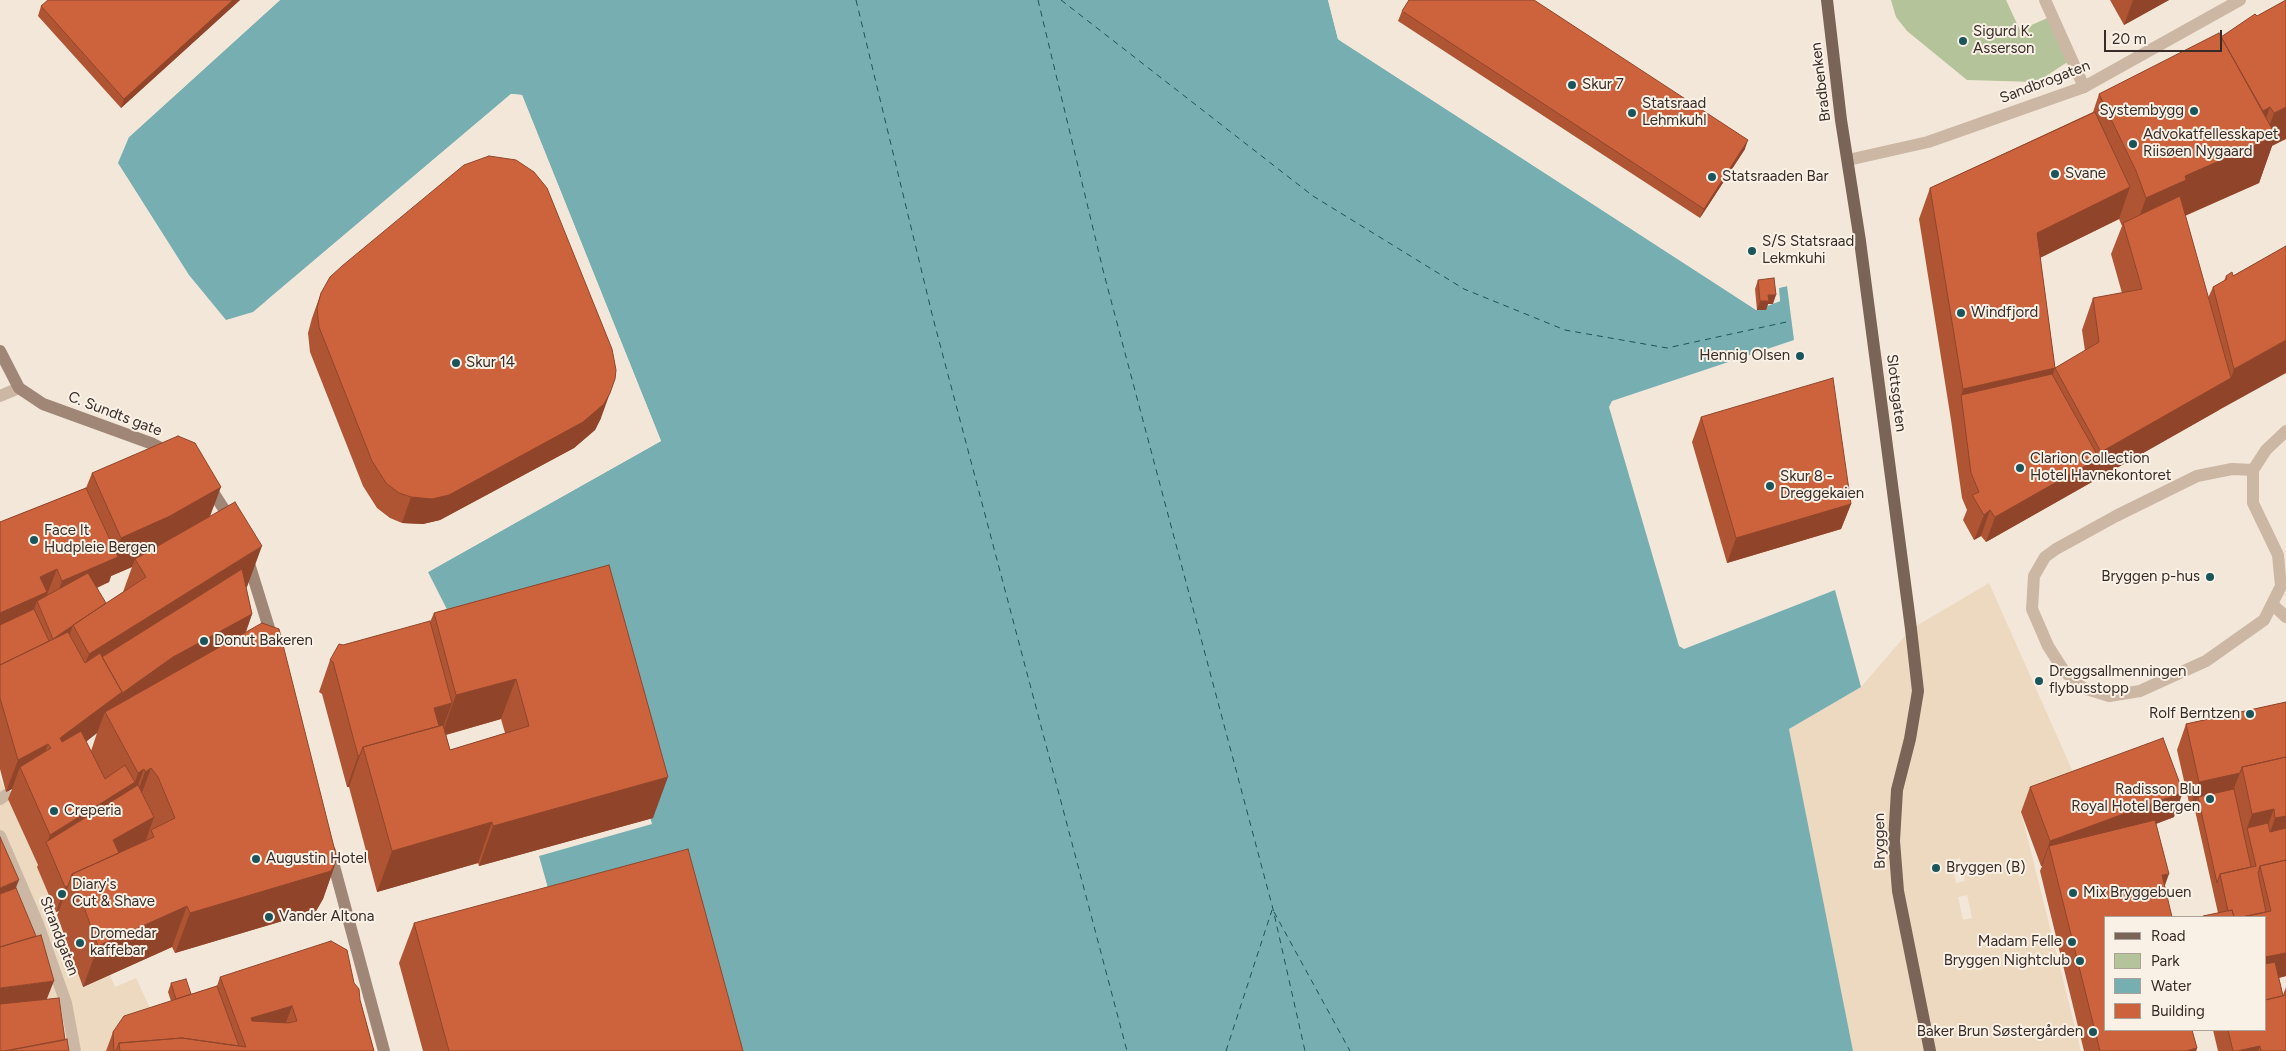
<!DOCTYPE html>
<html>
<head>
<meta charset="utf-8">
<style>
	body { margin:0 }
	#map { position:relative; width:2286px; height:1051px; overflow:hidden; background:#f3e7d9; font-family:Figtree,sans-serif }
	canvas { display:block }
	.legend { position:absolute; left:2104px; top:916px; width:162px; height:115px; box-sizing:border-box; background:#faf1e6; border:1px solid #aca29a; margin:0; padding:6px 9px; list-style:none; font-size:15px; color:#372c27 }
	.legend li { display:flex; align-items:center; gap:10px; height:25px }
	.legend b { width:25px; border:1px solid #aca29a }
	.scale { position:absolute; left:2104px; top:30px; width:118px; height:22px; box-sizing:border-box; border:2px solid #372c27; border-top:0; padding-left:6px; font-size:15px; line-height:18px; white-space:nowrap; color:#372c27; -webkit-text-stroke:4px #faf1e6; paint-order:stroke }
</style>
</head>
<body>
<div id="map">
<canvas width="2286" height="1051"></canvas>
<ul class="legend">
<li><b style="height:6px;background:#7a6357"></b>Road</li>
<li><b style="height:14px;background:#b4c399"></b>Park</li>
<li><b style="height:14px;background:#77aeb2"></b>Water</li>
<li><b style="height:14px;background:#cd633d"></b>Building</li>
</ul>
<div class="scale">20 m</div>
</div>
<script>
const c = document.querySelector('canvas').getContext('2d');
c.lineJoin = 'round';
function fillPath(path, color) { c.fillStyle = color; c.fill(path, 'evenodd'); }
const shape = rows => new Path2D(rows.map(r => 'M' + r).join(''));
function strokePath(path, color, width, dash) { c.strokeStyle = color; c.lineWidth = width; c.lineCap = dash ? 'butt' : 'round'; c.setLineDash(dash || []); c.stroke(path); }
function drawText(font, color, halo, rows, align = 'center') {
  c.font = font + ' Figtree,sans-serif'; c.lineWidth = 4; c.setLineDash([]); c.textBaseline = 'middle'; c.strokeStyle = halo; c.fillStyle = color; for (const [text, x, y, turn = 0] of rows) {
    c.save(); c.translate(x, y); c.rotate((+turn || 0) * Math.PI / 180); c.textAlign = isNaN(turn) ? turn : align; if (halo) c.strokeText(text, 0, 0); c.fillText(text, 0, 0); c.restore();
  }
}
fillPath(shape([
	[1891,0,2006,0,2020,30,2052,16,2072,59,2037,82,1967,80,1907,31,1896,17]
]), '#b4c399');
fillPath(shape([
	[1989,583,2081,790,2021,812,2081,1051,1851,1051,1789,729,1861,687,1911,629],
	[1960,858,1965,881,1956,883,1951,860],
	[1967,895,1972,918,1963,920,1958,897],
	[0,778,38,866,83,987,110,975,115,987,136,978,154,1017,110,1051,54,1051,0,886]
]), '#ecd9bf');
fillPath(shape([
	[280,0,1328,0,1338,39,1756,310,1780,301,1778,288,1787,286,1794,340,1612,401,1609,407,1679,646,1684,649,1835,590,1861,687,1789,729,1853,1051,729,1051,555,913,539,856,652,824,650,817,463,641,428,572,661,441,522,95,511,94,253,312,226,320,189,275,118,163,129,137]
]), '#77aeb2');
fillPath(shape([
	[277,0,280,0,129,137,128,134,140,123],
	[1328,0,1331,0,1340,37,1344,40,1757,307,1777,299,1776,287,1786,283,1787,286,1779,288,1780,301,1757,310,1342,42,1338,39],
	[511,94,522,95,661,441,428,572,426,570,657,440,520,97,512,97,268,303,266,301]
]), '#f3e7d9');
strokePath(shape([
	[856,0,933,318,1127,1051],
	[1038,0,1104,274,1273,909,1305,1051],
	[1061,0,1313,196,1464,289,1565,330,1667,348,1791,321],
	[1274,912,1350,1051],
	[1226,1051,1272,910]
]), '#1a555b', 1, [6, 5]);
strokePath(shape([
	[2273,605,2286,617],
	[0,799,6,795],
	[0,836,38,924,66,1003,75,1051]
]), '#ccb7a5', 12);
strokePath(shape([
	[2045,0,2084,87],
	[2253,470,2232,469,2197,476,2116,516,2056,549,2045,557,2034,576,2032,609,2048,646,2064,671,2083,688,2109,696,2140,691,2206,661,2264,620,2281,586,2278,555,2253,503,2253,470,2266,450,2286,431]
]), '#ccb7a5', 12);
strokePath(shape([
	[1848,160,1928,142,2084,87,2240,0],
	[0,396,19,388]
]), '#ccb7a5', 12);
strokePath(shape([
	[0,351,19,388,43,404,153,444,171,453],
	[207,483,233,523],
	[247,557,273,641],
	[330,851,384,1051]
]), '#9f8676', 12);
strokePath(shape([
	[1827,0,1841,120,1860,241,1911,629,1918,691,1910,739,1897,790,1894,841,1898,891,1930,1051]
]), '#7a6357', 12);
fillPath(shape([
	[240,0,121,108,38,16,41,6],
	[2110,0,2169,0,2124,25],
	[2286,0,2272,146,2259,183,2185,216,2208,298,2213,287,2224,281,2226,276,2233,276,2286,246,2219,410,1986,542,1981,536,1974,540,1963,520,1967,510,1962,498,1951,420,1919,219,1930,188,2093,112,2099,94,2221,37],
	[2119,219,2122,226,2111,254,2122,293,2093,298,2082,330,2085,351,2055,368,2052,374,2055,368,2040,258],
	[1402,11,1745,149,1700,218,1398,21],
	[1758,280,1773,304,1768,304,1766,310,1757,310,1755,289],
	[321,293,601,418,595,430,574,448,440,520,423,524,402,523,390,518,377,508,363,486,310,352,308,333,312,318],
	[1701,417,1851,504,1841,529,1727,563,1692,442],
	[92,473,210,516,247,587,246,587,252,614,246,632,337,859,323,899,316,911,175,953,172,947,83,987,57,915,59,911,56,912,37,867,38,865,8,799,12,789,6,792,0,769,0,522,86,488],
	[132,567,123,592,105,604,97,588,109,582,111,576],
	[97,733,91,751,86,742],
	[609,565,653,818,479,866,478,863,377,892,349,787,347,787,322,694,319,692,330,660,343,645,430,622,434,613],
	[501,719,505,733,450,750,446,735],
	[2286,702,2286,976,2279,978,2283,995,2286,987,2286,1051,2218,1051,2213,1030,2265,1030,2265,917,2202,917,2203,916,2218,913,2194,806,2190,807,2177,750,2186,724],
	[2030,787,2174,817,2156,824,2105,917,2197,1048,2196,1051,2084,1051,2040,871,2042,866,2041,866,2021,812],
	[414,923,743,1051,423,1051,399,963],
	[220,977,354,983,360,1000,374,1051,106,1051,113,1032,171,1001,168,992,171,983,191,994,217,986]
]), '#b05534');
fillPath(shape([
	[233,0,240,0,121,108,124,99],
	[2133,0,2169,0,2124,25],
	[2270,107,2257,144,2264,141,2274,113,2286,107,2286,139,2272,146,2259,183,2170,222,2168,227,2129,245,2146,198,2185,176,2257,114],
	[1748,140,1745,149,1700,218,1704,209],
	[2130,187,2119,219,2025,265,2037,233],
	[1768,295,1776,295,1773,304,1768,304,1766,310,1757,310,1760,301],
	[2286,340,2286,373,2219,410,1986,542,1995,517,2099,458,2101,452,2231,378,2234,369],
	[2055,368,2043,399,1961,395,1963,389],
	[610,393,601,418,595,430,574,448,440,520,423,524,402,523,411,497],
	[221,487,206,527,135,559,132,567,111,576,109,582,53,606,62,581,113,559,121,538],
	[1851,504,1841,529,1727,563,1736,538],
	[1990,510,1981,536,1974,540,1984,515],
	[262,546,247,587,74,694,89,654],
	[57,569,41,610,37,601,30,621,0,634,0,613,40,577],
	[252,614,243,639,110,721,105,712,97,733,49,769,60,738,122,692,173,657],
	[73,625,64,650,49,650,53,639],
	[516,679,501,719,441,736,456,695],
	[452,703,429,766,434,708],
	[48,744,37,775,20,767,12,789,6,792,18,760],
	[360,755,349,787,347,787,358,756],
	[151,768,136,809,130,813,145,772],
	[144,769,129,810,47,843,50,835,135,782,138,773],
	[2240,773,2230,798,2198,797,2194,806,2190,807,2199,782],
	[668,777,653,818,479,866,493,826],
	[2183,792,2174,817,2053,862,2049,846,2042,866,2041,866,2050,841],
	[2274,809,2262,841,2247,828,2252,814],
	[2286,816,2286,844,2264,850,2275,818],
	[154,817,145,843,104,865,113,840],
	[492,822,478,863,377,892,392,851],
	[337,859,323,899,316,911,175,953,190,913],
	[2169,874,2160,899,2162,875],
	[19,880,9,905,0,909,0,888],
	[68,886,59,911,56,912,65,887],
	[187,906,172,947,83,987,98,946],
	[2286,953,2286,976,2265,981,2265,957],
	[54,981,44,1006,0,1012,0,988],
	[292,1006,277,1047,264,1051,251,1018],
	[2260,1046,2258,1051,2237,1051],
	[2197,1048,2196,1051,2186,1051]
]), '#90452b');
const building = shape([
	[48,0,233,0,124,99,41,6,48,0],
	[1409,0,1534,0,1748,140,1704,209,1402,11,1409,0],
	[2286,0,2286,107,2274,113,2270,107,2263,111,2221,37,2255,14,2257,16,2286,0],
	[2219,33,2276,136,2185,176,2186,180,2146,198,2136,171,2099,94,2219,33],
	[2095,112,2130,187,2037,233,2055,368,1963,389,1930,188,2095,112],
	[489,156,516,160,534,172,547,188,612,349,616,370,615,379,610,393,604,404,583,422,449,495,432,499,411,497,399,493,386,483,372,461,319,327,317,308,321,293,330,277,342,266,464,165,489,156],
	[2180,196,2231,378,2101,452,2055,368,2099,342,2093,298,2142,289,2123,223,2180,196],
	[2286,246,2286,340,2234,369,2213,287,2227,279,2226,276,2232,272,2233,276,2286,246],
	[1774,278,1776,295,1768,295,1769,301,1760,301,1758,280,1774,278],
	[2052,374,2099,458,1995,517,1990,510,1984,515,1972,495,1979,492,1971,473,1961,395,2052,374],
	[1833,378,1851,504,1736,538,1701,417,1833,378],
	[178,436,195,443,221,487,170,516,121,538,92,473,178,436],
	[86,488,118,557,62,581,57,569,40,577,47,592,0,613,0,522,86,488],
	[235,502,262,546,89,654,73,625,146,577,135,559,235,502],
	[609,565,668,777,493,826,492,822,392,851,363,747,443,725,450,750,529,726,516,679,456,695,434,613,609,565],
	[242,569,252,614,173,657,121,694,122,692,102,657,242,569],
	[88,573,106,603,53,639,37,601,88,573],
	[34,609,49,641,0,665,0,625,34,609],
	[430,621,452,703,434,708,439,726,363,747,360,755,358,756,333,662,330,660,339,644,343,645,430,621],
	[262,623,279,629,337,859,331,871,190,913,187,906,98,946,72,874,154,837,151,830,175,818,158,777,151,768,145,772,144,769,138,773,105,712,262,623],
	[68,632,85,663,100,653,122,692,60,738,62,742,81,731,105,779,125,765,135,782,50,835,20,767,51,748,48,744,18,760,0,698,0,665,68,632],
	[2286,702,2286,757,2242,767,2240,773,2199,782,2186,724,2286,702],
	[2163,738,2183,792,2050,841,2030,787,2163,738],
	[2286,757,2286,816,2275,818,2274,809,2252,814,2242,767,2286,757],
	[138,785,154,817,113,840,119,853,72,874,68,886,65,887,46,842,138,785],
	[2234,789,2251,867,2220,874,2217,883,2198,797,2234,789],
	[2155,820,2169,874,2162,875,2172,917,2105,917,2105,1030,2192,1030,2197,1048,2186,1051,2100,1051,2049,846,2155,820],
	[2268,823,2270,832,2286,828,2286,860,2260,866,2258,873,2266,912,2242,917,2234,917,2232,910,2228,911,2220,874,2256,866,2247,828,2268,823],
	[0,837,19,880,0,888,0,837],
	[688,849,743,1051,449,1051,414,923,688,849],
	[2286,860,2286,953,2265,957,2265,917,2242,917,2271,911,2260,866,2286,860],
	[16,888,36,936,0,947,0,894,16,888],
	[2232,910,2234,917,2203,917,2203,916,2232,910],
	[41,935,54,981,0,988,0,947,41,935],
	[331,941,347,950,354,983,359,989,360,1000,374,1051,120,1051,119,1043,182,1038,246,1047,220,977,331,941],
	[292,1006,297,1021,288,1023,252,1021,251,1018,292,1006],
	[2275,962,2283,996,2265,1000,2265,964,2275,962],
	[186,979,191,994,176,999,171,983,186,979],
	[217,986,239,1046,182,1038,119,1043,116,1051,114,1051,113,1032,124,1016,217,986],
	[2286,995,2286,1051,2261,1051,2260,1046,2237,1051,2233,1051,2228,1030,2265,1030,2265,1000,2286,995],
	[59,998,65,1040,5,1051,0,1051,0,1004,59,998],
	[67,1039,69,1051,5,1051,67,1039]
]);
fillPath(building, '#cd633d');
strokePath(building, '#90452b', 1);
for (const [x, y, r, color] of [
	[1963,41,5,"#1a555b"],
	[1572,85,5,"#1a555b"],
	[2194,111,5,"#1a555b"],
	[1632,113,5,"#1a555b"],
	[2133,144,5,"#1a555b"],
	[2055,174,5,"#1a555b"],
	[1712,177,5,"#1a555b"],
	[1752,251,5,"#1a555b"],
	[1961,313,5,"#1a555b"],
	[1800,356,5,"#1a555b"],
	[456,363,5,"#1a555b"],
	[2020,468,5,"#1a555b"],
	[1770,486,5,"#1a555b"],
	[34,540,5,"#1a555b"],
	[2210,577,5,"#1a555b"],
	[204,641,5,"#1a555b"],
	[2039,681,5,"#1a555b"],
	[2250,714,5,"#1a555b"],
	[2210,799,5,"#1a555b"],
	[54,811,5,"#1a555b"],
	[256,859,5,"#1a555b"],
	[1936,868,5,"#1a555b"],
	[2073,893,5,"#1a555b"],
	[62,894,5,"#1a555b"],
	[269,917,5,"#1a555b"],
	[2072,942,5,"#1a555b"],
	[80,943,5,"#1a555b"],
	[2080,961,5,"#1a555b"],
	[2093,1032,5,"#1a555b"]
]) { const dot = new Path2D(); dot.arc(x, y, r, 0, 2 * Math.PI); c.fillStyle = color; c.fill(dot); strokePath(dot, '#faf1e6', 2); }
drawText('15px', '#372c27', '#faf1e6', [
	["Sigurd K.",1973,32],
	["Asserson",1973,49],
	["Skur 7",1582,85],
	["Statsraad",1642,104],
	["Lehmkuhl",1642,121],
	["Systembygg",2184,111,"right"],
	["Advokatfellesskapet",2143,135],
	["Riisøen Nygaard",2143,152],
	["Svane",2065,174],
	["Statsraaden Bar",1722,177],
	["S/S Statsraad",1762,242],
	["Lekmkuhi",1762,259],
	["Windfjord",1971,313],
	["Hennig Olsen",1790,356,"right"],
	["Skur 14",466,363],
	["Clarion Collection",2030,459],
	["Hotel Havnekontoret",2030,476],
	["Skur 8 -",1780,477],
	["Dreggekaien",1780,494],
	["Face It",44,531],
	["Hudpleie Bergen",44,548],
	["Bryggen p-hus",2200,577,"right"],
	["Donut Bakeren",214,641],
	["Dreggsallmenningen",2049,672],
	["flybusstopp",2049,689],
	["Rolf Berntzen",2240,714,"right"],
	["Radisson Blu",2200,790,"right"],
	["Royal Hotel Bergen",2200,807,"right"],
	["Creperia",64,811],
	["Augustin Hotel",266,859],
	["Bryggen (B)",1946,868],
	["Diary's",72,885],
	["Cut & Shave",72,902],
	["Mix Bryggebuen",2083,893],
	["Vander Altona",279,917],
	["Dromedar",90,934],
	["kaffebar",90,951],
	["Madam Felle",2062,942,"right"],
	["Bryggen Nightclub",2070,961,"right"],
	["Baker Brun Søstergården",2083,1032,"right"]
], 'left');
drawText('15px', '#372c27', '#faf1e6', [
	["Bradbenken",1821,82,-97],
	["Sandbrogaten",2045,82,-21],
	["Slottsgaten",1896,393,83],
	["C. Sundts gate",115,414,21],
	["Bryggen",1880,841,-91],
	["Strandgaten",59,936,69]
]);
</script>
</body>
</html>
